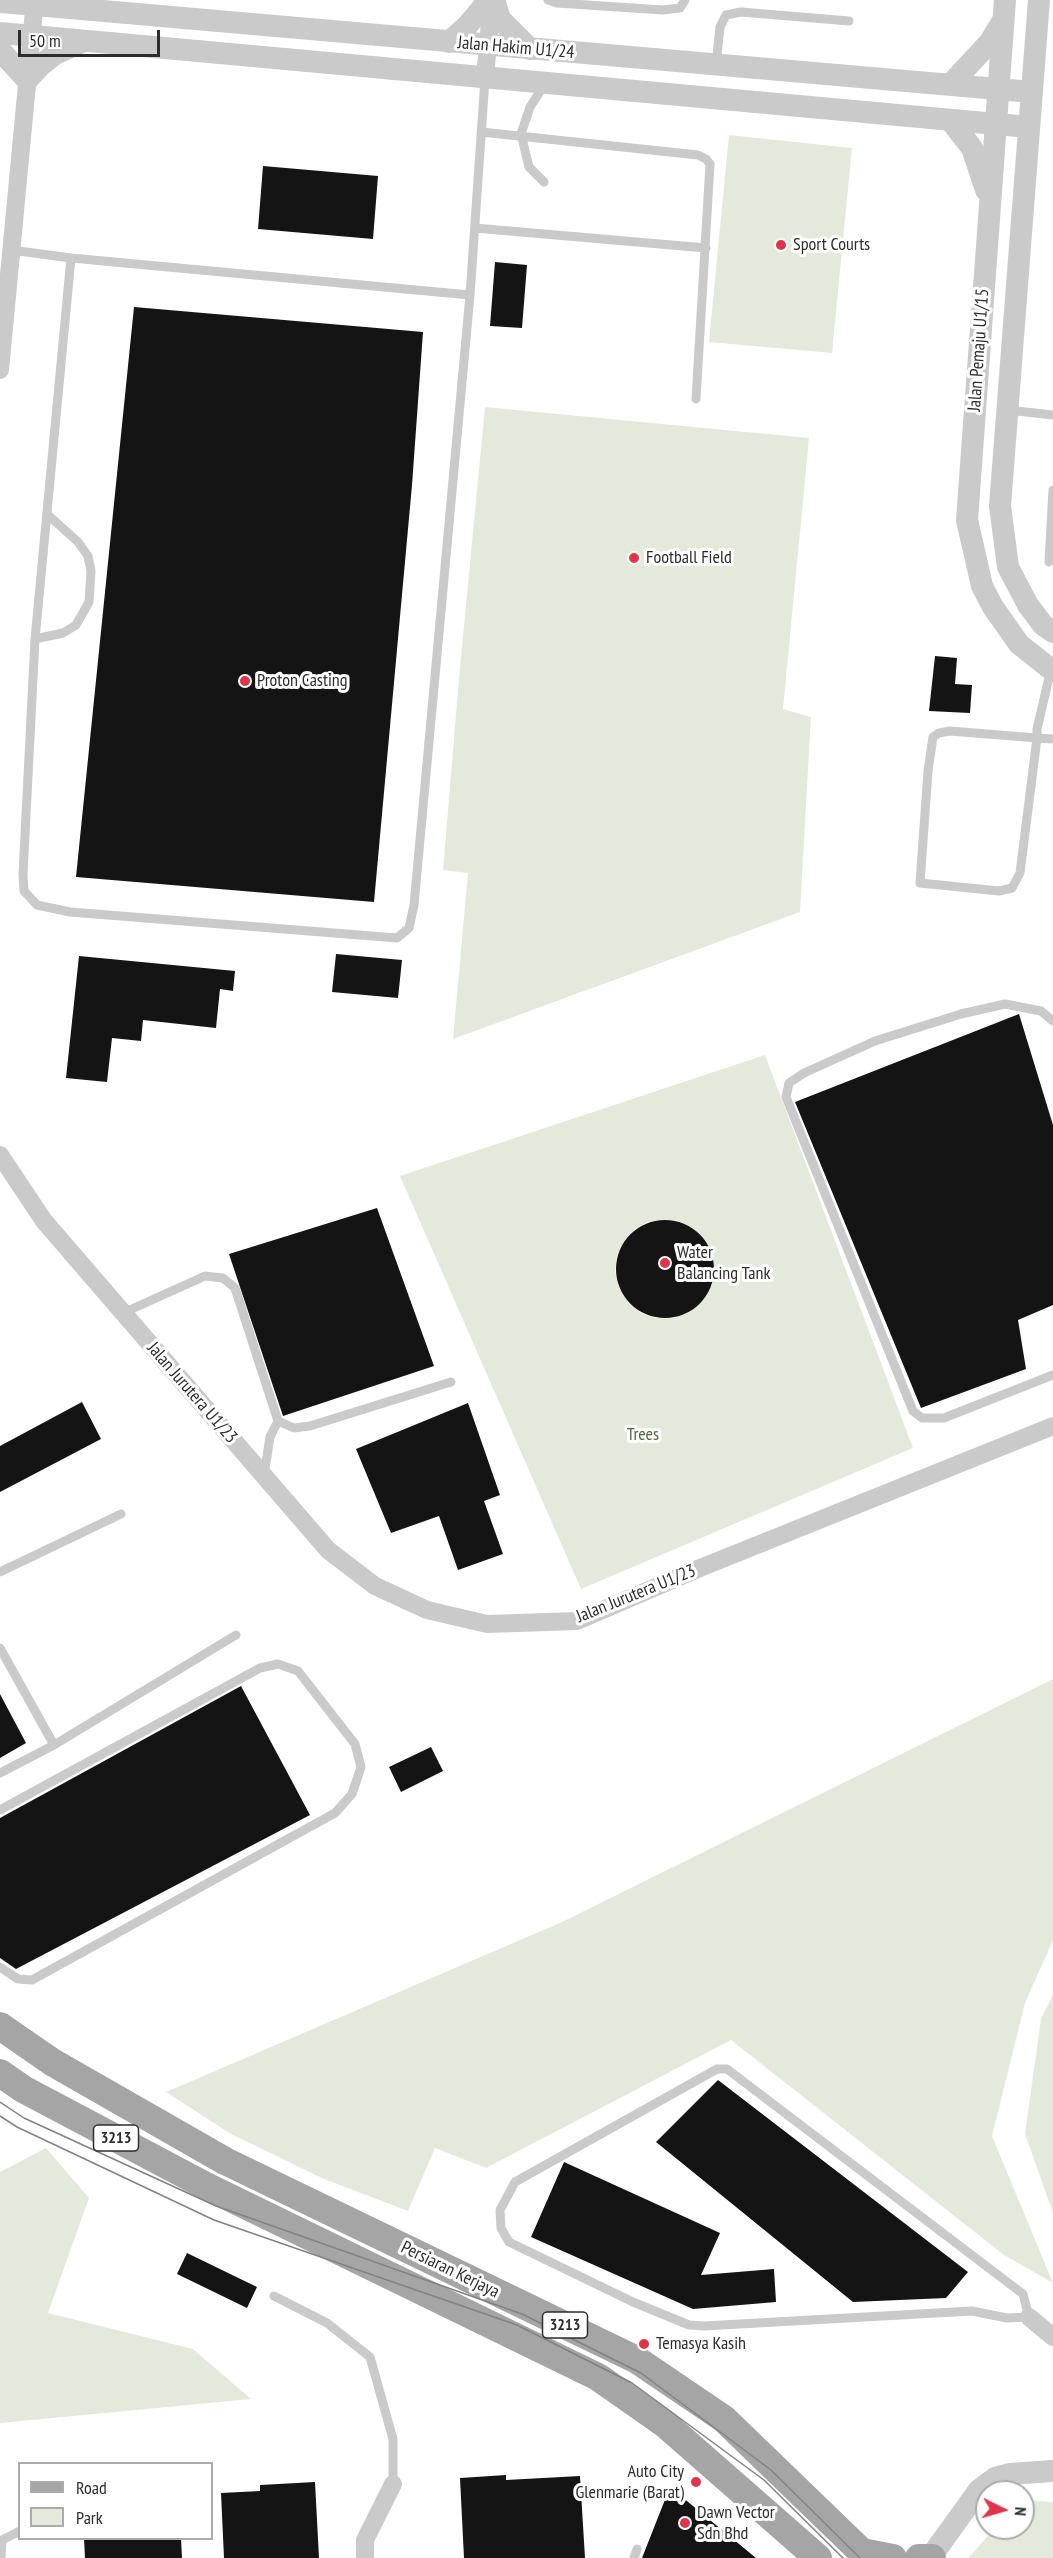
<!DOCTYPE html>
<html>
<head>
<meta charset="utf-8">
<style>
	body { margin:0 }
	#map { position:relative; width:1053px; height:2558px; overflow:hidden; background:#fff; font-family:"PT Sans Narrow",sans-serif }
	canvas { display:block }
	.legend { position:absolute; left:18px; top:2462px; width:195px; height:78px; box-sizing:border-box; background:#fff; border:2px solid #ababab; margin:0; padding:8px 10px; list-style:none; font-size:18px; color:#2d2d2d }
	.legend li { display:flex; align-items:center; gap:12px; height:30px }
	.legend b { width:30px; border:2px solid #ababab }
	.north { position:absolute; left:975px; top:2480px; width:60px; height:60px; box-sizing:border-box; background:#fff; border:2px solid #ababab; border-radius:50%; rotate:95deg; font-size:16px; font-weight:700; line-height:24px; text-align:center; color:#2d2d2d }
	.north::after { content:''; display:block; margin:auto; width:21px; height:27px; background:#e0344c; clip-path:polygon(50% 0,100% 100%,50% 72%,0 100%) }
	.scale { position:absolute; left:18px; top:30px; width:142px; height:27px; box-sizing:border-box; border:3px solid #2d2d2d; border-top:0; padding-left:8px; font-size:18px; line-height:21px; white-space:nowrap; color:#2d2d2d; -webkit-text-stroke:4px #fff; paint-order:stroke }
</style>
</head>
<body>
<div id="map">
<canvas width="1053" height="2558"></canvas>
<ul class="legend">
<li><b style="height:8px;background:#a5a5a5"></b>Road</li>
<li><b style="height:16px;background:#e4eadb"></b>Park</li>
</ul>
<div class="north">N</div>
<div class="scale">50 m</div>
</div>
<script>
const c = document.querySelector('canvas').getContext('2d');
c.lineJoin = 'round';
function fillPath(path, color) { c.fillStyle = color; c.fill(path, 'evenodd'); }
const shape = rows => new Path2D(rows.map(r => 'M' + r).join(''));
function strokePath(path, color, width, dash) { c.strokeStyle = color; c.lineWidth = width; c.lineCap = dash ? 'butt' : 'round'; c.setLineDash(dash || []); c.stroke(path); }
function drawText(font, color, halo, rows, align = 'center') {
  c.font = font + ' "PT Sans Narrow",sans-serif'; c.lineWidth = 6; c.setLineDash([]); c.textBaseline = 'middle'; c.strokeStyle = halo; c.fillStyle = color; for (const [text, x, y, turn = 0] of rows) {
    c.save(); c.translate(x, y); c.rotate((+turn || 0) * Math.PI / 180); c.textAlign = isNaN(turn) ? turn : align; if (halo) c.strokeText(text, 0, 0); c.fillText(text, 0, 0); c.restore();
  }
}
fillPath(shape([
	[729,135,852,148,832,353,709,342],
	[485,407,809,438,783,709,811,717,800,912,453,1039,468,873,443,870,459,678],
	[765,1055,913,1448,581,1589,400,1176],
	[664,1220,679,1222,693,1229,704,1240,712,1254,714,1270,711,1286,702,1301,690,1312,674,1318,657,1318,641,1313,628,1302,619,1288,615,1271,617,1256,624,1241,634,1230,648,1222],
	[1053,1679,1053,1940,1025,2003,992,2136,1053,2283,1004,2255,731,2040,486,2168,435,2148,408,2211,324,2179,231,2134,166,2092,562,1922],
	[1053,1994,1053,2213,1025,2134,1041,2019],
	[46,2148,89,2198,48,2313,193,2349,251,2399,0,2423,0,2172],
	[1023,2500,1053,2502,1053,2558,968,2558,995,2528,1023,2528]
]), '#e4eadb');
fillPath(shape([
	[263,166,378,176,373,239,258,229],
	[495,262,527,265,522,328,490,326],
	[134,307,423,332,412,485,374,902,76,877],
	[935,656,957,658,955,684,972,685,970,713,929,711],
	[336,954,402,960,398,998,332,992],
	[79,956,235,971,233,991,220,989,216,1028,143,1020,141,1041,112,1038,107,1082,66,1078],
	[1019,1014,1053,1125,1053,1305,1018,1320,1026,1369,921,1408,795,1102],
	[377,1208,434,1366,283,1416,229,1254],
	'616 1269a49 49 0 1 1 98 0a49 49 0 1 1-98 0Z',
	[82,1402,101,1439,0,1492,0,1446],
	[468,1403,500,1495,484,1501,503,1554,458,1570,439,1516,391,1533,356,1449],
	[241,1686,310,1815,16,1969,0,1958,0,1818],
	[0,1694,26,1743,0,1758],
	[431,1747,443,1771,401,1792,389,1767],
	[718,2080,968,2272,946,2298,853,2302,656,2142],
	[564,2162,720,2233,701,2275,774,2269,776,2302,693,2309,531,2237],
	[187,2253,257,2287,247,2308,177,2274],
	[506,2475,506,2480,580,2476,585,2558,464,2558,460,2478],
	[315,2482,319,2558,224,2558,221,2493,260,2491,260,2485],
	[670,2487,756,2558,642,2558],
	[84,2538,181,2538,182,2558,85,2558]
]), '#141414');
strokePath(shape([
	[548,0,557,3,663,10,680,8,685,0],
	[716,65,720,27,726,15,741,12,849,21],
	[481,132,698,155,706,159,710,164,696,399],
	[544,182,529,167,521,134,530,107,545,84],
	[475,228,706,248],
	[11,250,71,258,470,295],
	[71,258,35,639,23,874,24,891,37,905,70,912,397,938,409,928,414,905,470,295,485,79],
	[1008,410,1053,415],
	[1049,562,1053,490],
	[35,639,63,633,76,625,89,602,91,571,88,556,78,542,47,514],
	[1051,669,1037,729,1037,738,1020,873,1012,888,999,891,920,883,928,771,933,737,939,733,950,731,1037,738,1053,739],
	[123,1313,205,1276,223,1278,235,1288,278,1421,294,1428,310,1426,451,1382],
	[1053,1375,944,1418,922,1418,913,1411,786,1097,789,1083,804,1073,875,1041,961,1014,1005,1004,1041,1011,1053,1021],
	[264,1475,270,1437,278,1421],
	[0,1572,121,1514],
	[0,1648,54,1745],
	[0,1773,54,1745,236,1635],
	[0,1810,260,1668,278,1664,298,1671,355,1744,361,1767,352,1794,335,1813,32,1980,18,1979,0,1967],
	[717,2069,727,2069,1023,2294,1029,2317,1007,2318,972,2311,704,2326,689,2325,633,2302,509,2242,501,2228,500,2210,515,2182,717,2069],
	[274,2296,327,2323,370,2357,393,2439,393,2484],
	[1,2558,2,2540,20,2531],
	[634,2558,637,2549]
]), '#cacaca', 9);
strokePath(shape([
	[485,77,492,0],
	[0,370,35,0],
	[0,1155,44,1221,328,1550,375,1586,427,1610,487,1624,577,1621,700,1568,1053,1426],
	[1029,2317,1053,2337],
	[365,2558,365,2540,393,2484]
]), '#cacaca', 18);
strokePath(shape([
	[494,0,500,19,530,49],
	[1005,0,967,520,982,586,993,607,1019,644,1053,671],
	[1039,0,1000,506,1008,567,1028,605,1043,625,1053,632],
	[0,2,1032,92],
	[0,33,1029,127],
	[449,42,467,26,489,0],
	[0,50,27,80,41,65,55,54,84,41],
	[950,85,990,42,1002,22],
	[950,120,972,148,986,190],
	[930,2558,979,2490,995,2478,1010,2474,1053,2471]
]), '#cacaca', 22);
strokePath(shape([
	[0,2026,52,2062,225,2161,637,2360,724,2419,868,2558],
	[0,2073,23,2089,208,2187,598,2377,665,2424,818,2558],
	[862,2552,893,2558],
	[919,2558,932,2558]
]), '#a5a5a5', 28);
strokePath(shape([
	[0,2102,24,2118,216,2206,522,2314,641,2373,771,2470,860,2558],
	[0,2116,17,2127,214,2220,517,2325,632,2383,764,2480,843,2558]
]), '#828282', 1.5);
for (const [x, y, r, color] of [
	[781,245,6,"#e0344c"],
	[634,558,6,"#e0344c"],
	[245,681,6,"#e0344c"],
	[665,1263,6,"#e0344c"],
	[644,2344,6,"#e0344c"],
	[696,2482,6,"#e0344c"],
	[685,2523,6,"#e0344c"]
]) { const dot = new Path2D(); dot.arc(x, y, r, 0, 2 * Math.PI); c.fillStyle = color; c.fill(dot); strokePath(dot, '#fff', 2); }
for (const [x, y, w] of [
	[116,2138,45],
	[565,2325,45]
]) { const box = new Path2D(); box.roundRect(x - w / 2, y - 13, w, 26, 4.5); c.fillStyle = '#fff'; c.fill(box); strokePath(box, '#2d2d2d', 1.5); }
drawText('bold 16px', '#2d2d2d', null, [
	["3213",116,2138],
	["3213",565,2325]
]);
drawText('18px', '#2d2d2d', '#fff', [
	["Jalan Hakim U1/24",516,48,5],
	["Jalan Pemaju U1/15",979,350,-86],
	["Jalan Jurutera U1/23",192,1393,49],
	["Jalan Jurutera U1/23",636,1594,-22],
	["Persiaran Kerjaya",450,2270,26]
]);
drawText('18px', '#2d2d2d', '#fff', [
	["Sport Courts",793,245],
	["Football Field",646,558],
	["Proton Casting",257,681],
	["Water",677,1253],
	["Balancing Tank",677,1274],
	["Temasya Kasih",656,2344],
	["Auto City",684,2472,"right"],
	["Glenmarie (Barat)",684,2493,"right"],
	["Dawn Vector",697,2513],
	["Sdn Bhd",697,2534]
], 'left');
drawText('18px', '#53673c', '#fff', [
	["Trees",643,1435]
]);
</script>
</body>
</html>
